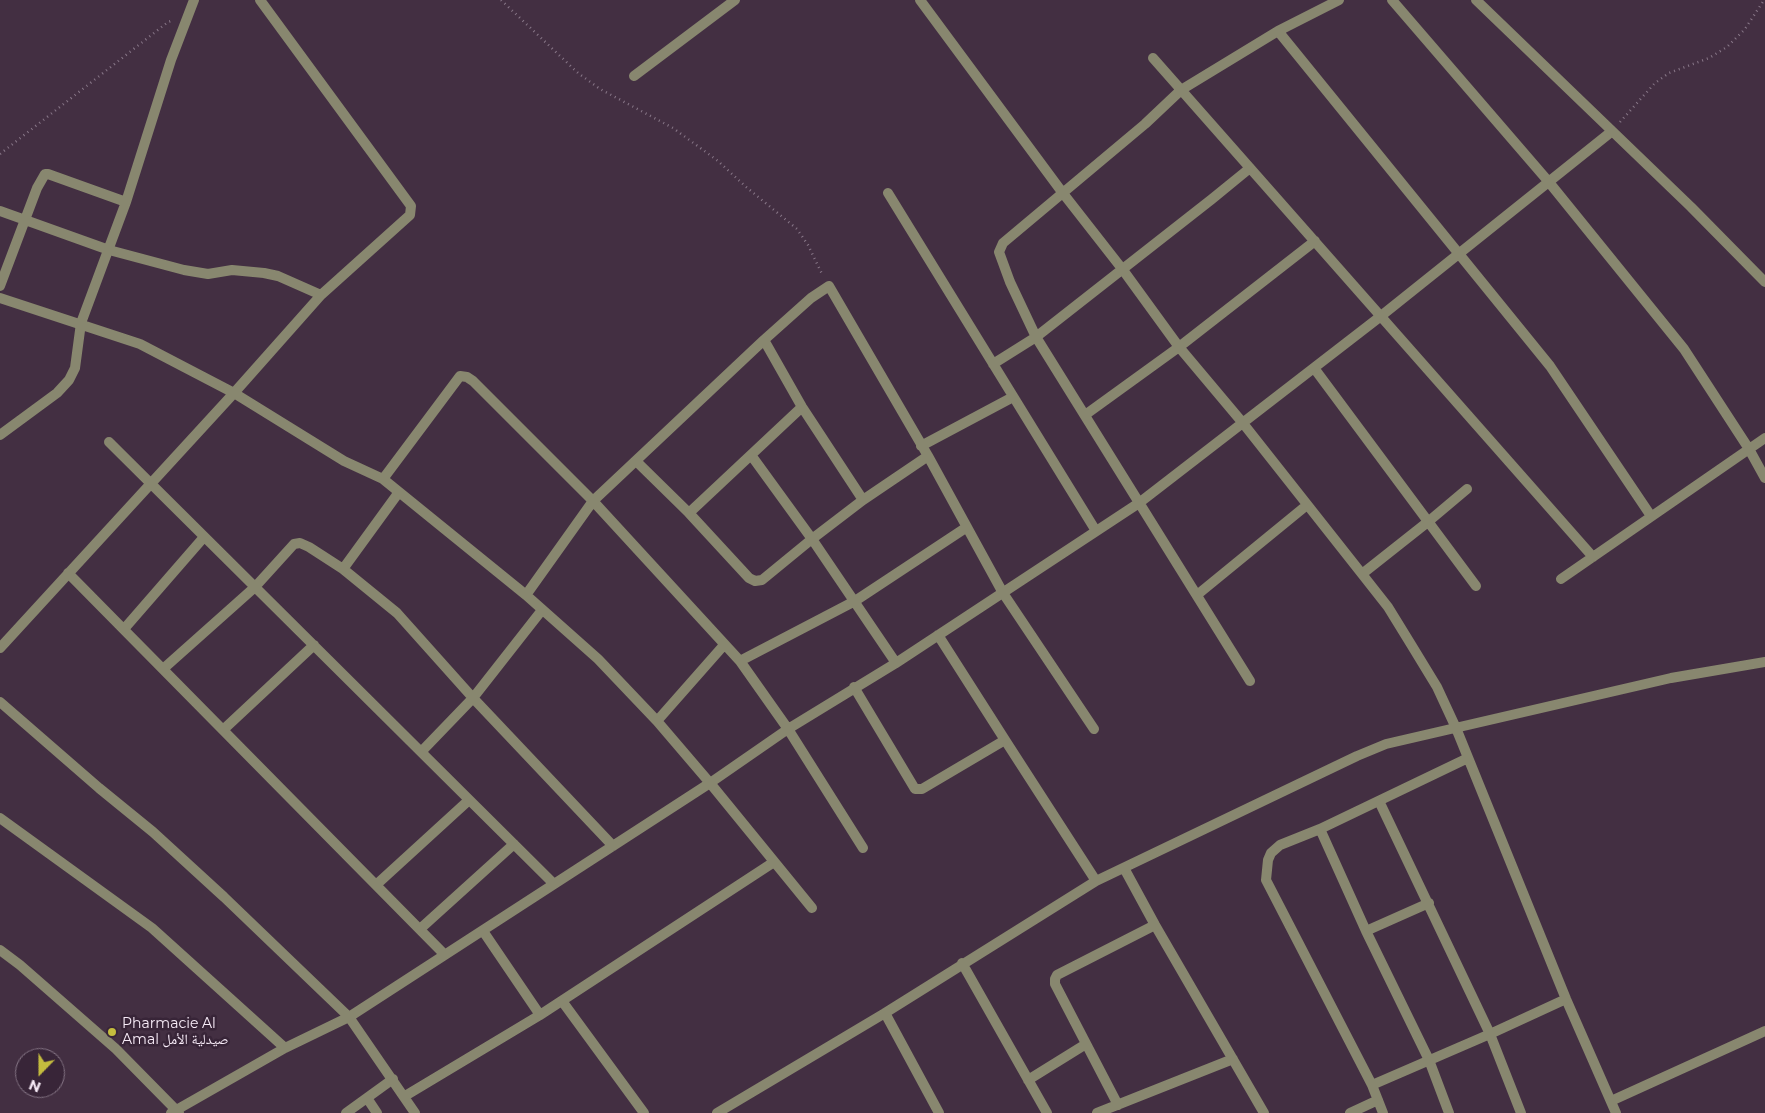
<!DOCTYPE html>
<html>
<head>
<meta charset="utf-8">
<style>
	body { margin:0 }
	#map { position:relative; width:1765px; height:1113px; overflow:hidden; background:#432f42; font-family:Montserrat,sans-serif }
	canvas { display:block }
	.north { position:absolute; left:15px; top:1048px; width:50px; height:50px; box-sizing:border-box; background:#382538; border:1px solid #857585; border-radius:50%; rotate:202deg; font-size:14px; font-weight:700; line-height:20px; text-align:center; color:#f8ecf8 }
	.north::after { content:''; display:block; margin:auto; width:18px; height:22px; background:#c4bc3e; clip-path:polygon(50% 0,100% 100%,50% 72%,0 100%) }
</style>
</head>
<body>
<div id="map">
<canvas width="1765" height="1113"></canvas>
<div class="north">N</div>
</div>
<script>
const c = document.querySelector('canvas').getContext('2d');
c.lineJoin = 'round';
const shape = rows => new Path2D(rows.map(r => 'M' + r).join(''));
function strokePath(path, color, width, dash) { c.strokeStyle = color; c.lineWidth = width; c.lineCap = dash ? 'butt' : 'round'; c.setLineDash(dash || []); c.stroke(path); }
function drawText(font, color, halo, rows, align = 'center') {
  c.font = font + ' Montserrat,"Noto Naskh Arabic",sans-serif'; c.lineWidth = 5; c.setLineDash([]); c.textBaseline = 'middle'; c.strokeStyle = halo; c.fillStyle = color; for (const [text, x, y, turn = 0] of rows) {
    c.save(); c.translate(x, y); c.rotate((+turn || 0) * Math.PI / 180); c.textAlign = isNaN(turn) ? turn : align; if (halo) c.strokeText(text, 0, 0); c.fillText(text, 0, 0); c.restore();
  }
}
strokePath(shape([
	[501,0,578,73,600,89,673,128,718,161,745,186,797,229,808,245,823,276],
	[1620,122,1655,83,1669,73,1709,58,1727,47,1745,29,1764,0],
	[0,154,168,22,174,20]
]), '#897889', 2.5, [1, 4]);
strokePath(shape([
	[920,0,1062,192,1123,270,1179,347,1242,422,1362,574,1388,607,1412,646,1437,687,1456,728,1566,999,1616,1113],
	[1339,0,1278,31,1550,366,1651,516],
	[1392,0,1548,181,1684,349,1749,449,1765,478],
	[1476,0,1691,207,1765,282],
	[1153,58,1593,557],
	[634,76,735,0],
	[888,193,1096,531],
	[0,211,109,250,184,270,208,274,232,270,264,273,278,276,321,295],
	[0,286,37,188,45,174,48,174,126,202],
	[0,298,140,344,234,393,344,461,383,479,526,595,598,659,657,721,710,783,812,908],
	[993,364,1036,337,1212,199,1250,168],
	[1314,368,1476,586],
	[1085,415,1179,347,1315,241],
	[0,435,57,393,69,380,75,368,81,323,126,202,171,60,194,0],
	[109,442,554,884],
	[921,446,1013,397],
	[751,455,812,539,896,663],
	[636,461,689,513,749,578,755,581,762,580,812,539,863,500,802,407,764,340],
	[383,479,460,376,467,377,473,381,593,501,740,661,788,729,863,848],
	[863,500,928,456],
	[689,513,802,407],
	[343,569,399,492],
	[68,573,445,955],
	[1362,574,1429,521,1467,489],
	[1561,579,1765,438],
	[526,595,593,501,764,340,811,298,829,286,928,456,1003,593,1094,729],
	[1197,595,1307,505],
	[124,629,204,537],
	[938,635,1005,740],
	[0,648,234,393,321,295,410,215,411,206,260,0],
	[740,661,855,601,967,527],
	[163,669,255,587,294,544,300,543,309,547,343,569,397,613,473,698,613,846],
	[1250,681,1036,337,1010,282,999,252,1003,243,1145,124,1181,90,1278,31],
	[854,687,915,789,922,789,1005,740,1096,881],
	[0,702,99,788,153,832,224,897,349,1017,415,1113],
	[657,721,724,645],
	[223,730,314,645],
	[421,752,473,698,542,610],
	[1379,801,1490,1034,1521,1113],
	[0,818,152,928,285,1048],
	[1320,829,1366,931],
	[1124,868,1155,925,1264,1113],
	[376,885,469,800],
	[1429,903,1366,931,1429,1060,1449,1113],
	[420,929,514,844],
	[483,931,540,1015],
	[962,963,1047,1113],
	[562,1001,644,1113],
	[885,1013,939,1113],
	[1028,1080,1086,1044],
	[1372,1085,1490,1034,1566,999],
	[405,1096,540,1015,774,862],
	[367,1098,377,1113],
	[1611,1101,1765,1031],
	[1118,1105,1055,984,1055,979,1057,975,1155,925],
	[171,1113,285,1048,349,1017,710,783,788,729,896,663,1139,503,1381,316,1611,132],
	[346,1113,393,1079],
	[717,1113,885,1013,1096,881,1357,756,1386,744,1671,678,1765,662],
	[1097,1113,1233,1059],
	[1350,1113,1378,1100],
	[1383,1113,1372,1085,1266,880,1268,860,1271,853,1280,845,1320,829,1468,758]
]), '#88876f', 10);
strokePath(shape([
	[0,950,20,965,116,1049,179,1113]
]), '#88876f', 10);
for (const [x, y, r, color] of [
	[112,1032,5,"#c4bc3e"]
]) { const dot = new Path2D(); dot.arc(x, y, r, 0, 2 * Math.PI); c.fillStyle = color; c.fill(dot); strokePath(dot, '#382538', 2); }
drawText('14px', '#f8ecf8', '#382538', [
	["Pharmacie Al",122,1024],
	["Amal صيدلية الأمل",122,1040]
], 'left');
</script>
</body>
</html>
